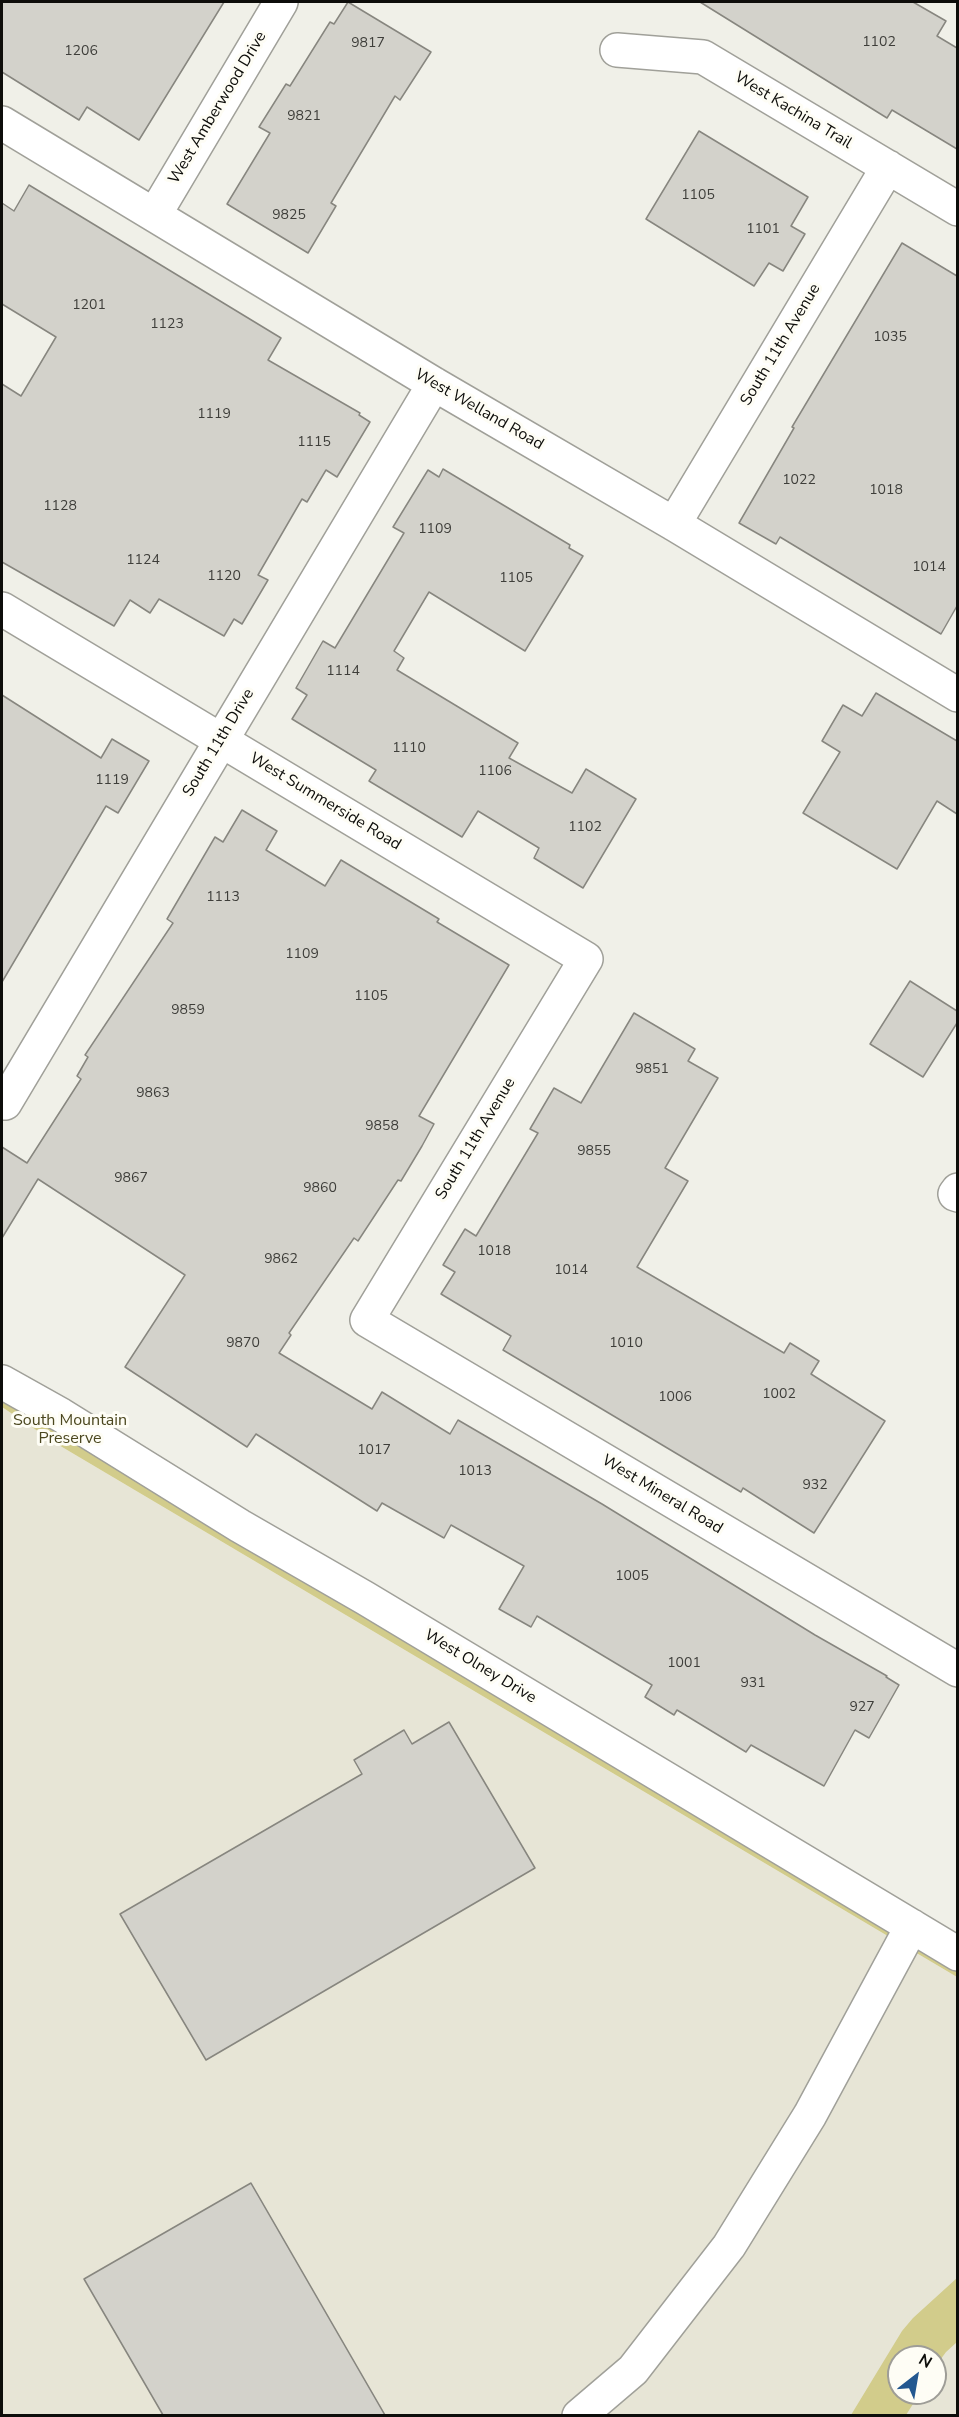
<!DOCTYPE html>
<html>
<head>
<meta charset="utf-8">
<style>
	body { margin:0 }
	#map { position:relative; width:959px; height:2417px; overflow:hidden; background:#f0f0e8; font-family:"Nunito Sans",sans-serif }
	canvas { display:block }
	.frame { position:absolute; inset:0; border:3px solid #0d0d0a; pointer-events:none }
	.north { position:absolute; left:887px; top:2345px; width:60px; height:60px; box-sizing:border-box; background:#fefdf5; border:2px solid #9e9d97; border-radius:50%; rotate:31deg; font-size:16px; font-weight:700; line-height:24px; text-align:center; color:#0d0d0a }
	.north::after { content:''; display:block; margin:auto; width:21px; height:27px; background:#235890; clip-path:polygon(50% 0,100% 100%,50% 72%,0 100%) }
</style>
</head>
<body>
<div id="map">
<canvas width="959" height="2417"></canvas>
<div class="frame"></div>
<div class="north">N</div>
</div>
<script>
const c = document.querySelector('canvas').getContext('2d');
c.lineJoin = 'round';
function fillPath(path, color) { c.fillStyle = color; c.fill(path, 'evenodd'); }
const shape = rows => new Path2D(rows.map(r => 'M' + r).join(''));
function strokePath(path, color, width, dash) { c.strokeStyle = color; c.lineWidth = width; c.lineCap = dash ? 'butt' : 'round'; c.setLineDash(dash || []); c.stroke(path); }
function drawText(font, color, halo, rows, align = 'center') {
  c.font = font + ' "Nunito Sans",sans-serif'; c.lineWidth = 6; c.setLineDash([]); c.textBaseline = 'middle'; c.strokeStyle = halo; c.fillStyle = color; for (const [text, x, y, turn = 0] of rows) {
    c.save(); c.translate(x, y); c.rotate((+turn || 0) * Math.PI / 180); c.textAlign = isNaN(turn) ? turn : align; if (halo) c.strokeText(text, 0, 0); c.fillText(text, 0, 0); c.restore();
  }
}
fillPath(shape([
	[2,1407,57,1444,957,1977,957,2415,2,2415],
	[899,2357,935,2357,935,2393,899,2393]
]), '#e7e5d6');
fillPath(shape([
	[2,1366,957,1953,957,1977,57,1444,2,1407],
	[957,2278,957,2342,946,2352,935,2367,935,2357,899,2357,899,2393,920,2393,906,2415,851,2415,902,2331,913,2318]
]), '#d2cc8b');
const building = shape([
	[2,2,224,2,139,140,87,107,79,120,2,72,2,2],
	[348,2,431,52,400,100,395,96,331,203,336,206,308,253,227,204,270,133,259,127,286,84,290,86,330,22,334,24,348,2],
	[700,2,913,2,946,21,937,36,957,48,957,149,892,110,887,118,700,2],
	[699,131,808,197,791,226,805,234,783,271,769,263,754,286,646,219,699,131],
	[29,185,281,338,268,360,360,413,359,415,370,422,337,477,326,470,307,502,302,499,258,575,268,580,242,624,234,619,224,636,159,599,150,613,130,600,114,626,2,562,2,384,21,396,56,337,2,304,2,203,14,211,29,185],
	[902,243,957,276,957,606,941,634,780,537,776,544,739,523,794,428,792,427,902,243],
	[443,469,570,545,569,548,583,556,525,651,429,592,394,651,404,658,397,670,518,743,509,758,572,793,586,769,636,799,583,888,534,858,539,848,478,811,462,837,369,781,376,770,292,719,307,695,296,688,323,641,335,648,404,533,393,527,428,470,439,477,443,469],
	[876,693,957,741,957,814,937,801,897,869,803,813,840,752,822,741,843,705,862,716,876,693],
	[2,695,101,758,112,739,149,761,118,813,106,806,2,982,2,695],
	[242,810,277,831,266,850,325,886,341,860,439,919,437,922,509,965,419,1116,434,1124,422,1146,401,1181,398,1180,358,1241,354,1238,289,1333,291,1335,279,1353,372,1409,382,1392,450,1434,458,1420,602,1504,815,1635,887,1676,886,1677,899,1685,869,1738,855,1730,824,1786,751,1745,746,1752,677,1710,674,1715,645,1697,652,1685,537,1616,531,1627,499,1609,524,1566,451,1525,444,1538,382,1503,377,1511,256,1434,247,1447,125,1367,185,1275,38,1179,2,1238,2,1147,27,1163,81,1079,77,1076,88,1057,85,1055,173,923,167,919,215,837,223,842,242,810],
	[910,981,957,1011,957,1023,923,1077,870,1044,910,981],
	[634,1013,695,1049,688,1061,718,1078,665,1168,688,1181,637,1267,784,1353,790,1343,819,1361,811,1374,885,1421,814,1533,743,1488,741,1492,503,1350,511,1336,441,1294,455,1272,443,1265,465,1229,476,1236,538,1133,530,1129,554,1088,581,1103,634,1013],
	[449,1722,535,1868,206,2060,120,1914,362,1774,354,1760,404,1730,412,1744,449,1722],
	[251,2183,385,2415,163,2415,84,2279,251,2183]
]);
fillPath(building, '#d3d2cb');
strokePath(building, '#87867f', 1.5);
const minor = shape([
	[617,50,703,57,958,209],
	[2,123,434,384,674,524,958,695],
	[155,214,281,2],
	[674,524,888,167],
	[2,609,586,959,367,1320,958,1670],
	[2,1101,5,1103,434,384],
	[958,1190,955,1194,958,1195],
	[2,1382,61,1415,240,1526,365,1598,958,1954],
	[579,2416,633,2370,729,2246,810,2115,912,1926]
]);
strokePath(minor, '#a0a099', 36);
strokePath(minor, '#fff', 33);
drawText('14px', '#3e3e3a', null, [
	["1102",879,43],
	["9817",368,44],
	["1206",81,52],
	["9821",304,117],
	["1105",698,196],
	["9825",289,216],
	["1101",763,230],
	["1201",89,306],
	["1123",167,325],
	["1035",890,338],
	["1119",214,415],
	["1115",314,443],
	["1022",799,481],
	["1018",886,491],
	["1128",60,507],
	["1109",435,530],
	["1124",143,561],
	["1014",929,568],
	["1120",224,577],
	["1105",516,579],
	["1114",343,672],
	["1110",409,749],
	["1106",495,772],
	["1119",112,781],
	["1102",585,828],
	["1113",223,898],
	["1109",302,955],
	["1105",371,997],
	["9859",188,1011],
	["9851",652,1070],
	["9863",153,1094],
	["9858",382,1127],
	["9855",594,1152],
	["9867",131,1179],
	["9860",320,1189],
	["1018",494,1252],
	["9862",281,1260],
	["1014",571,1271],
	["9870",243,1344],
	["1010",626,1344],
	["1002",779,1395],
	["1006",675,1398],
	["1017",374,1451],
	["1013",475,1472],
	["932",815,1486],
	["1005",632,1577],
	["1001",684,1664],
	["931",753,1684],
	["927",862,1708]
]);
drawText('16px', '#0d0d0a', '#fefdf5', [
	["West Amberwood Drive",218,108,-59],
	["West Kachina Trail",793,111,31],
	["South 11th Avenue",781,345,-59],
	["West Welland Road",479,410,30],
	["South 11th Drive",219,743,-59],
	["West Summerside Road",325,802,31],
	["South 11th Avenue",476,1139,-59],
	["West Mineral Road",662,1495,31],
	["West Olney Drive",480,1667,31]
]);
drawText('16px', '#4b471f', '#fefdf5', [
	["South Mountain",70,1421],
	["Preserve",70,1439]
]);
</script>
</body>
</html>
